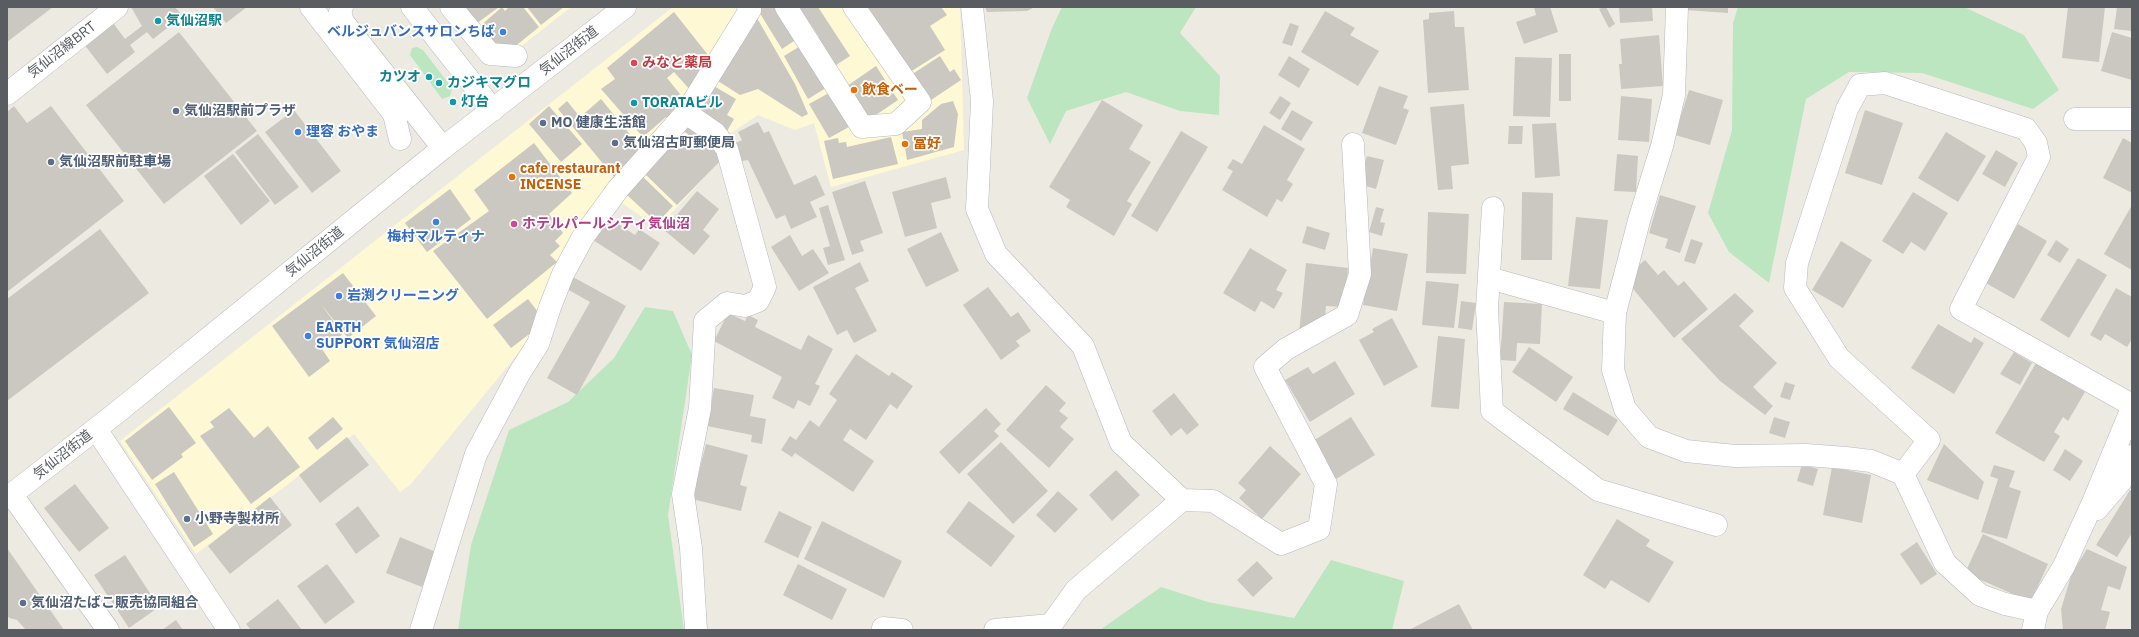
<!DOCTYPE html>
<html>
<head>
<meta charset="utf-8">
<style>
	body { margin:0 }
	#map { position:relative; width:2139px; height:637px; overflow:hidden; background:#edebe1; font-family:"IBM Plex Sans",sans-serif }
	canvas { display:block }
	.frame { position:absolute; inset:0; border:8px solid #595d62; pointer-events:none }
</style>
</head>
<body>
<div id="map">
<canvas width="2139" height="637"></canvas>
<div class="frame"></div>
</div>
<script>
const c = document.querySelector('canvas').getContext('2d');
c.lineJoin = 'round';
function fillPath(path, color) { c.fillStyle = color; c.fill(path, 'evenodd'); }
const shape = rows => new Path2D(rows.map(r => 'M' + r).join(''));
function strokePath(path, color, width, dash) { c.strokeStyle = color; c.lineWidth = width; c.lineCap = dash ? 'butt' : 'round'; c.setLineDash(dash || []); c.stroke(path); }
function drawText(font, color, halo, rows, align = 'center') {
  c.font = font + ' "IBM Plex Sans","Noto Sans JP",sans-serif'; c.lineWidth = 3.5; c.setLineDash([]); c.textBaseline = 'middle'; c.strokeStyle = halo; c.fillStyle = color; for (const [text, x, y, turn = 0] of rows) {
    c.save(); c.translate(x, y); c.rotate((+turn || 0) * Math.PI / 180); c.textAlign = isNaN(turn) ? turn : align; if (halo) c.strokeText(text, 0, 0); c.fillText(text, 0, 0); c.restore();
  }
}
fillPath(shape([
	[461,7,571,7,514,52,487,43],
	[673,7,960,7,964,150,831,187,814,123,795,130,758,115,728,135,723,157,658,228,622,203,613,209,530,339,411,484,400,492,354,434,196,554,120,441]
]), '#fff8d4');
fillPath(shape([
	[1062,7,1196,7,1180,33,1220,76,1219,115,1180,111,1126,92,1066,111,1050,144,1027,98,1052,28],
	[1738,7,1964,7,2024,35,2059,90,2033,109,1922,73,1849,72,1806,99,1769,283,1729,252,1708,213,1732,130,1733,23],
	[417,47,423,50,452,88,450,96,442,99,410,55,412,48],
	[645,307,673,311,692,355,668,515,684,630,458,630,471,545,509,430,568,402,614,358],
	[1331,560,1404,581,1392,630,1100,630,1161,587,1208,602,1294,618]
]), '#bce6bf');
fillPath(shape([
	[7,7,53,7,7,42],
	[131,7,175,7,183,16,153,39,147,32,130,45,135,52,107,74,83,43,111,20,125,39,142,26],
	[213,7,247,7,226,23],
	[463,7,499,7,476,24],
	[502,7,505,11,509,7,523,7,539,27,513,48,489,41,479,27],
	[527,7,564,7,541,25],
	[756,7,777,7,797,39,782,49],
	[799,7,818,7,850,56,833,67,816,39,819,37],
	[868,7,941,7,947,15,930,26,945,50,910,72],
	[985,7,1035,7,1027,11,987,12],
	[1534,7,1550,7,1558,32,1524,44,1516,22,1536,15],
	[1603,7,1606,7,1615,24,1609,28,1599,9],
	[1619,7,1652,7,1653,21,1620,23],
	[1685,7,1728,7,1728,13,1685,10],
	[2068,7,2105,7,2099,62,2062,58],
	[2117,7,2132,7,2132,31,2114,29],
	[1325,11,1355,28,1350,35,1379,51,1358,86,1301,52],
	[1454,11,1455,27,1464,27,1469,90,1428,93,1423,20,1429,19,1429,13],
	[674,12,712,60,692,92,674,72,667,78,680,94,672,102,676,107,670,113,675,118,671,121,666,117,643,137,601,89,615,79,607,68],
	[757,18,795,84,808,114,802,117,758,89,740,95,718,81],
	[1290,23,1299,26,1292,46,1282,43],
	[179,32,257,131,164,204,86,105],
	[2112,32,2132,38,2132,80,2101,71],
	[1659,35,1663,86,1621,89,1619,64,1622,64,1620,39],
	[802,45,826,88,808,99,784,56],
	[1559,54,1571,54,1571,101,1559,101],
	[940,56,950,72,954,69,961,80,928,102,911,75],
	[1289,56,1310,69,1299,88,1278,75],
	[1515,57,1552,58,1550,117,1513,116],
	[876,66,898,100,870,119,847,86],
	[712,85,736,99,727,115,734,119,727,131,696,113],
	[1379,86,1408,96,1403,108,1409,110,1396,145,1362,133],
	[1689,90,1723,100,1710,145,1675,135],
	[829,93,849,127,829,138,809,104],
	[1280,96,1291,103,1280,120,1269,113],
	[1621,96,1652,99,1649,142,1618,140],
	[601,99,641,148,614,177,558,109,567,101,580,117],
	[1102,100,1143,125,1129,149,1151,162,1127,201,1132,204,1114,236,1066,207,1070,200,1049,187],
	[953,101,958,114,954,147,907,160,902,132,922,129,922,120,941,104],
	[1464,104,1469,164,1451,166,1453,189,1438,190,1430,107],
	[14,106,27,123,51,106,124,201,7,292,7,112],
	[549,106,582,144,561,162,529,124],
	[294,110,341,171,312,193,265,132],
	[1292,110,1313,122,1301,141,1281,129],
	[1865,110,1903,123,1882,185,1845,173],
	[690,119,727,154,677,205,645,174,671,147,676,149,689,135,681,129],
	[758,122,764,133,769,131,794,185,816,175,825,195,810,202,817,217,791,229,785,215,776,219,748,160,742,161,734,144,742,140,738,132],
	[1556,123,1560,176,1535,178,1532,124],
	[1264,125,1305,149,1287,180,1293,184,1282,202,1277,199,1267,217,1222,190,1233,171,1227,168,1233,159,1242,164],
	[1509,126,1523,126,1522,144,1508,144],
	[1181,131,1208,147,1157,232,1131,216],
	[1946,132,1986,156,1958,202,1918,178],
	[258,134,299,187,275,205,235,152],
	[891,137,898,164,833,179,824,141,838,138,839,143,846,142,847,147],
	[2123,138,2132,143,2132,193,2103,178],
	[534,143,572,193,549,214,563,233,555,241,560,246,550,255,557,262,487,319,433,251,489,211,474,190],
	[1996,150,2018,163,2005,187,1982,174],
	[233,154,270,201,241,225,204,176],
	[1617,154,1638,156,1636,192,1614,191],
	[1367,156,1384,160,1376,189,1359,184],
	[642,176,673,206,657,223,625,193],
	[946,177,951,198,931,203,937,228,905,237,892,192],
	[865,181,883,233,860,241,864,251,852,255,832,192],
	[450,189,471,219,427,252,405,223],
	[697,191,719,209,703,230,710,236,694,255,664,230],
	[1522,192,1553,193,1552,260,1521,260],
	[1913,192,1948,213,1925,251,1911,242,1903,254,1882,241],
	[1660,195,1696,206,1680,253,1665,248,1668,239,1649,233],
	[828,205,845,260,828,265,823,248,830,246,819,208],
	[2132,205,2132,270,2104,254],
	[1376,207,1384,209,1380,222,1385,223,1382,236,1369,232],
	[1428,212,1469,214,1466,274,1426,273],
	[608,217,635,235,639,229,660,243,641,271,593,240],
	[1576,217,1608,220,1600,289,1568,286],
	[2018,224,2047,241,2014,299,1984,282],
	[1307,226,1330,233,1325,250,1302,243],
	[100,229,149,293,7,401,7,299],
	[941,232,959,271,926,287,907,249],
	[790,235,802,256,813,249,829,273,799,291,771,247],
	[1691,239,1703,243,1695,264,1684,261],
	[2056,240,2069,249,2060,263,2047,255],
	[1841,241,1872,260,1843,308,1812,290],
	[1250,248,1287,270,1276,290,1283,293,1274,309,1261,301,1255,312,1223,293],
	[1373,248,1408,254,1397,311,1363,305],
	[2078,258,2107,275,2069,338,2040,320],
	[1645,260,1658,275,1664,270,1678,286,1684,281,1708,309,1674,338,1624,278],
	[860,262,869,281,855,288,877,331,854,343,847,330,837,335,813,287],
	[1306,263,1348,268,1345,307,1326,306,1325,318,1299,333],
	[343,273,376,316,348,338,320,303,343,334,322,349,330,361,309,377,272,326],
	[573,277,626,306,577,395,547,378,590,302,567,289],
	[1426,281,1459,284,1454,328,1422,325],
	[988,287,1011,317,1018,312,1031,331,1016,341,1020,346,1001,360,963,305],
	[2116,288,2132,297,2132,339,2127,347,2105,334,2101,341,2090,335],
	[1735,293,1754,311,1739,326,1777,363,1753,387,1773,406,1765,415,1720,381,1681,339],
	[528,299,538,312,532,332,511,348,493,325],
	[1461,301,1476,303,1472,330,1458,328],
	[1504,302,1542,304,1540,344,1517,343,1516,361,1500,360],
	[728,313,745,321,748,315,758,320,755,327,801,350,808,335,833,349,815,384,820,386,810,406,798,400,794,409,772,398,782,377,714,341],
	[1392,318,1418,367,1384,386,1359,340,1374,332,1372,329],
	[1938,324,1971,343,1974,337,1984,343,1954,394,1911,368],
	[1438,336,1465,339,1459,409,1431,407],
	[1529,347,1573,377,1556,402,1512,372],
	[2014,352,2032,363,2020,385,2000,374],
	[856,354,889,376,892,372,913,386,897,409,890,404,866,440,850,429,843,440,874,461,853,492,795,453,792,457,781,450,790,436,796,440,810,420,819,427,837,400,829,394],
	[1335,361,1355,394,1310,422,1285,380,1308,367,1313,374],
	[2036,363,2085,392,2068,421,2063,417,2054,432,2060,436,2044,462,1995,433],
	[1785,382,1795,385,1790,400,1780,397],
	[1046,385,1066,403,1059,411,1068,418,1060,427,1074,439,1049,468,1006,430],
	[714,388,754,395,750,416,766,419,762,444,751,442,752,435,707,426],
	[1573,392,1618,420,1608,436,1563,409],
	[1174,393,1199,425,1187,435,1181,428,1171,436,1152,411],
	[169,407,196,443,181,454,183,457,152,480,125,441],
	[229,408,254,438,268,426,300,467,251,504,200,436,214,427,210,422],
	[986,408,1001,424,994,431,999,436,959,474,939,452],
	[333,417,343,429,317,450,308,438],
	[1351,417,1375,455,1336,479,1313,441],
	[1774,417,1790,422,1785,438,1769,433],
	[347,437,369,465,320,503,299,475],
	[1001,442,1048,491,1013,524,967,474],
	[706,444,748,455,740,485,747,487,741,511,692,499],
	[1944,444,1984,482,1978,500,1927,480],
	[1270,446,1301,474,1262,519,1239,498,1246,490,1238,483],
	[2065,449,2083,461,2070,481,2053,470],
	[1802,464,1818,469,1813,486,1797,481],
	[1994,465,2015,471,2009,487,2021,491,2007,539,1981,532,1998,479,1990,476],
	[1832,467,1871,475,1862,523,1823,515],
	[1116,470,1140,495,1112,521,1089,495],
	[174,472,213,534,194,547,155,484],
	[75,484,109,528,79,552,44,508],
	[2130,490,2132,491,2132,533,2117,557,2096,545],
	[1058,491,1078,509,1055,533,1036,515],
	[270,497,292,525,230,574,208,546],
	[969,501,1015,536,991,567,946,532],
	[358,506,380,536,356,554,335,524],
	[779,511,812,527,798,558,764,542],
	[1617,519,1650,540,1646,546,1674,562,1649,603,1611,580,1605,589,1583,575],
	[822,521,902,561,884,598,804,559],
	[1983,534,2048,564,2031,602,1965,573],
	[400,537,436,552,422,587,386,573],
	[1917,542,1937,574,1921,585,1900,554],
	[7,548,64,630,26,630,17,620,9,618,7,615],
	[2087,549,2127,567,2120,590,2108,586,2101,610,2110,612,2105,630,2063,630,2061,609,2072,573],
	[125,555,159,607,129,628,94,575],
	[1257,561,1273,578,1253,597,1237,580],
	[327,564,355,602,325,624,297,586],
	[798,564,847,589,832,620,783,595],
	[278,599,302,630,251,630,246,624],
	[1459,604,1473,630,1409,630],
	[176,620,183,630,162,630]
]), '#cac8c0');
const minor = shape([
	[311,7,394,114,400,139],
	[342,7,340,12,343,22,443,148],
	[412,7,493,110],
	[451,7,490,54,516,56],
	[786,7,862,127,896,124,920,102,854,7],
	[972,7,982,101,977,209,996,254,1083,346,1121,443,1182,500,1076,590,1051,625,995,630],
	[1677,7,1674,95,1662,146,1640,217,1615,313,1613,370,1625,409,1649,437,1686,451,1735,456,1806,455,1846,458,1871,461,1903,474,1945,563,1980,595,2005,604,2037,611,2064,566,2094,500,2132,408],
	[7,94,117,7],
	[686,113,715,133,727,149,765,287,758,301,745,306,727,303,705,321,700,408,683,494,691,548,696,630],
	[2075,119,2132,119],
	[1493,208,1487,309,1492,411,1598,490,1716,525],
	[1489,278,1615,313],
	[96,429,229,630],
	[1903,474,1929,440,1839,358,1795,288,1797,263,1847,109,1860,85,1885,83,2026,129,2036,143,2039,157,1961,309,2132,405],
	[12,495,108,630],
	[7,498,115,414,443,148,625,7],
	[1182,500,1213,501,1281,544,1319,529,1326,484,1265,367,1286,349,1347,315,1360,274,1353,144],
	[2097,509,2121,481,2132,456],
	[883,628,902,630],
	[421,630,476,454,520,372,538,344,550,307,563,274,583,237,618,189,686,113,750,10,748,7],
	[2033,630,2037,611]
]);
strokePath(minor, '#b6b8be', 23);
strokePath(minor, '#fff', 22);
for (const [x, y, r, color] of [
	[158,21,4,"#0f9aa8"],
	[503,32,4,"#3f7fe0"],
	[634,63,4,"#e0444e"],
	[429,77,4,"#0f9aa8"],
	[439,83,4,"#0f9aa8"],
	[854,90,4,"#e8710a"],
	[453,102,4,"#0f9aa8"],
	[634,103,4,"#0f9aa8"],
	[176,111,4,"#5c6f8a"],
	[543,123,4,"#5c6f8a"],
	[298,132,4,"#3f7fe0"],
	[615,143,4,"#5c6f8a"],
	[905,144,4,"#e8710a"],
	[51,162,4,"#5c6f8a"],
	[512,177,4,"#e8710a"],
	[436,222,4,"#3f7fe0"],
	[514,224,4,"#d1479c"],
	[339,296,4,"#3f7fe0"],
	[308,336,4,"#3f7fe0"],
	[187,519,4,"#5c6f8a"],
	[23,603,4,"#5c6f8a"]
]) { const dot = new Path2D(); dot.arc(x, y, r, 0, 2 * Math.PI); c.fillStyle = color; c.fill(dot); strokePath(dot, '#fff', 1.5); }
drawText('bold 14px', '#0d838f', '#fff', [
	["気仙沼駅",166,21],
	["カツオ",421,77,"right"],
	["カジキマグロ",447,83],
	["灯台",461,102],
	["TORATAビル",642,103]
], 'left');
drawText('bold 14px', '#366cbe', '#fff', [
	["ベルジュバンスサロンちば",495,32,"right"],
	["理容 おやま",306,132],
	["梅村マルティナ",436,237,"center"],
	["岩渕クリーニング",347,296],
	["EARTH",316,328],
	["SUPPORT 気仙沼店",316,344]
], 'left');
drawText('14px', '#595d62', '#fff', [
	["気仙沼線BRT",62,50,-38],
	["気仙沼街道",569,51,-38],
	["気仙沼街道",315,252,-39],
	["気仙沼街道",63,455,-38]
]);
drawText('bold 14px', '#be3a42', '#fff', [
	["みなと薬局",642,63]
], 'left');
drawText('bold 14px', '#c56008', '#fff', [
	["飲食ベー",862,90],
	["冨好",913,144],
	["cafe restaurant",520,169],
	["INCENSE",520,185]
], 'left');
drawText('bold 14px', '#4e5e75', '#fff', [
	["気仙沼駅前プラザ",184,111],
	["MO 健康生活館",551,123],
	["気仙沼古町郵便局",623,143],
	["気仙沼駅前駐車場",59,162],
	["小野寺製材所",195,519],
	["気仙沼たばこ販売協同組合",31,603]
], 'left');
drawText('bold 14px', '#b23c85', '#fff', [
	["ホテルパールシティ気仙沼",522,224]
], 'left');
</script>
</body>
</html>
